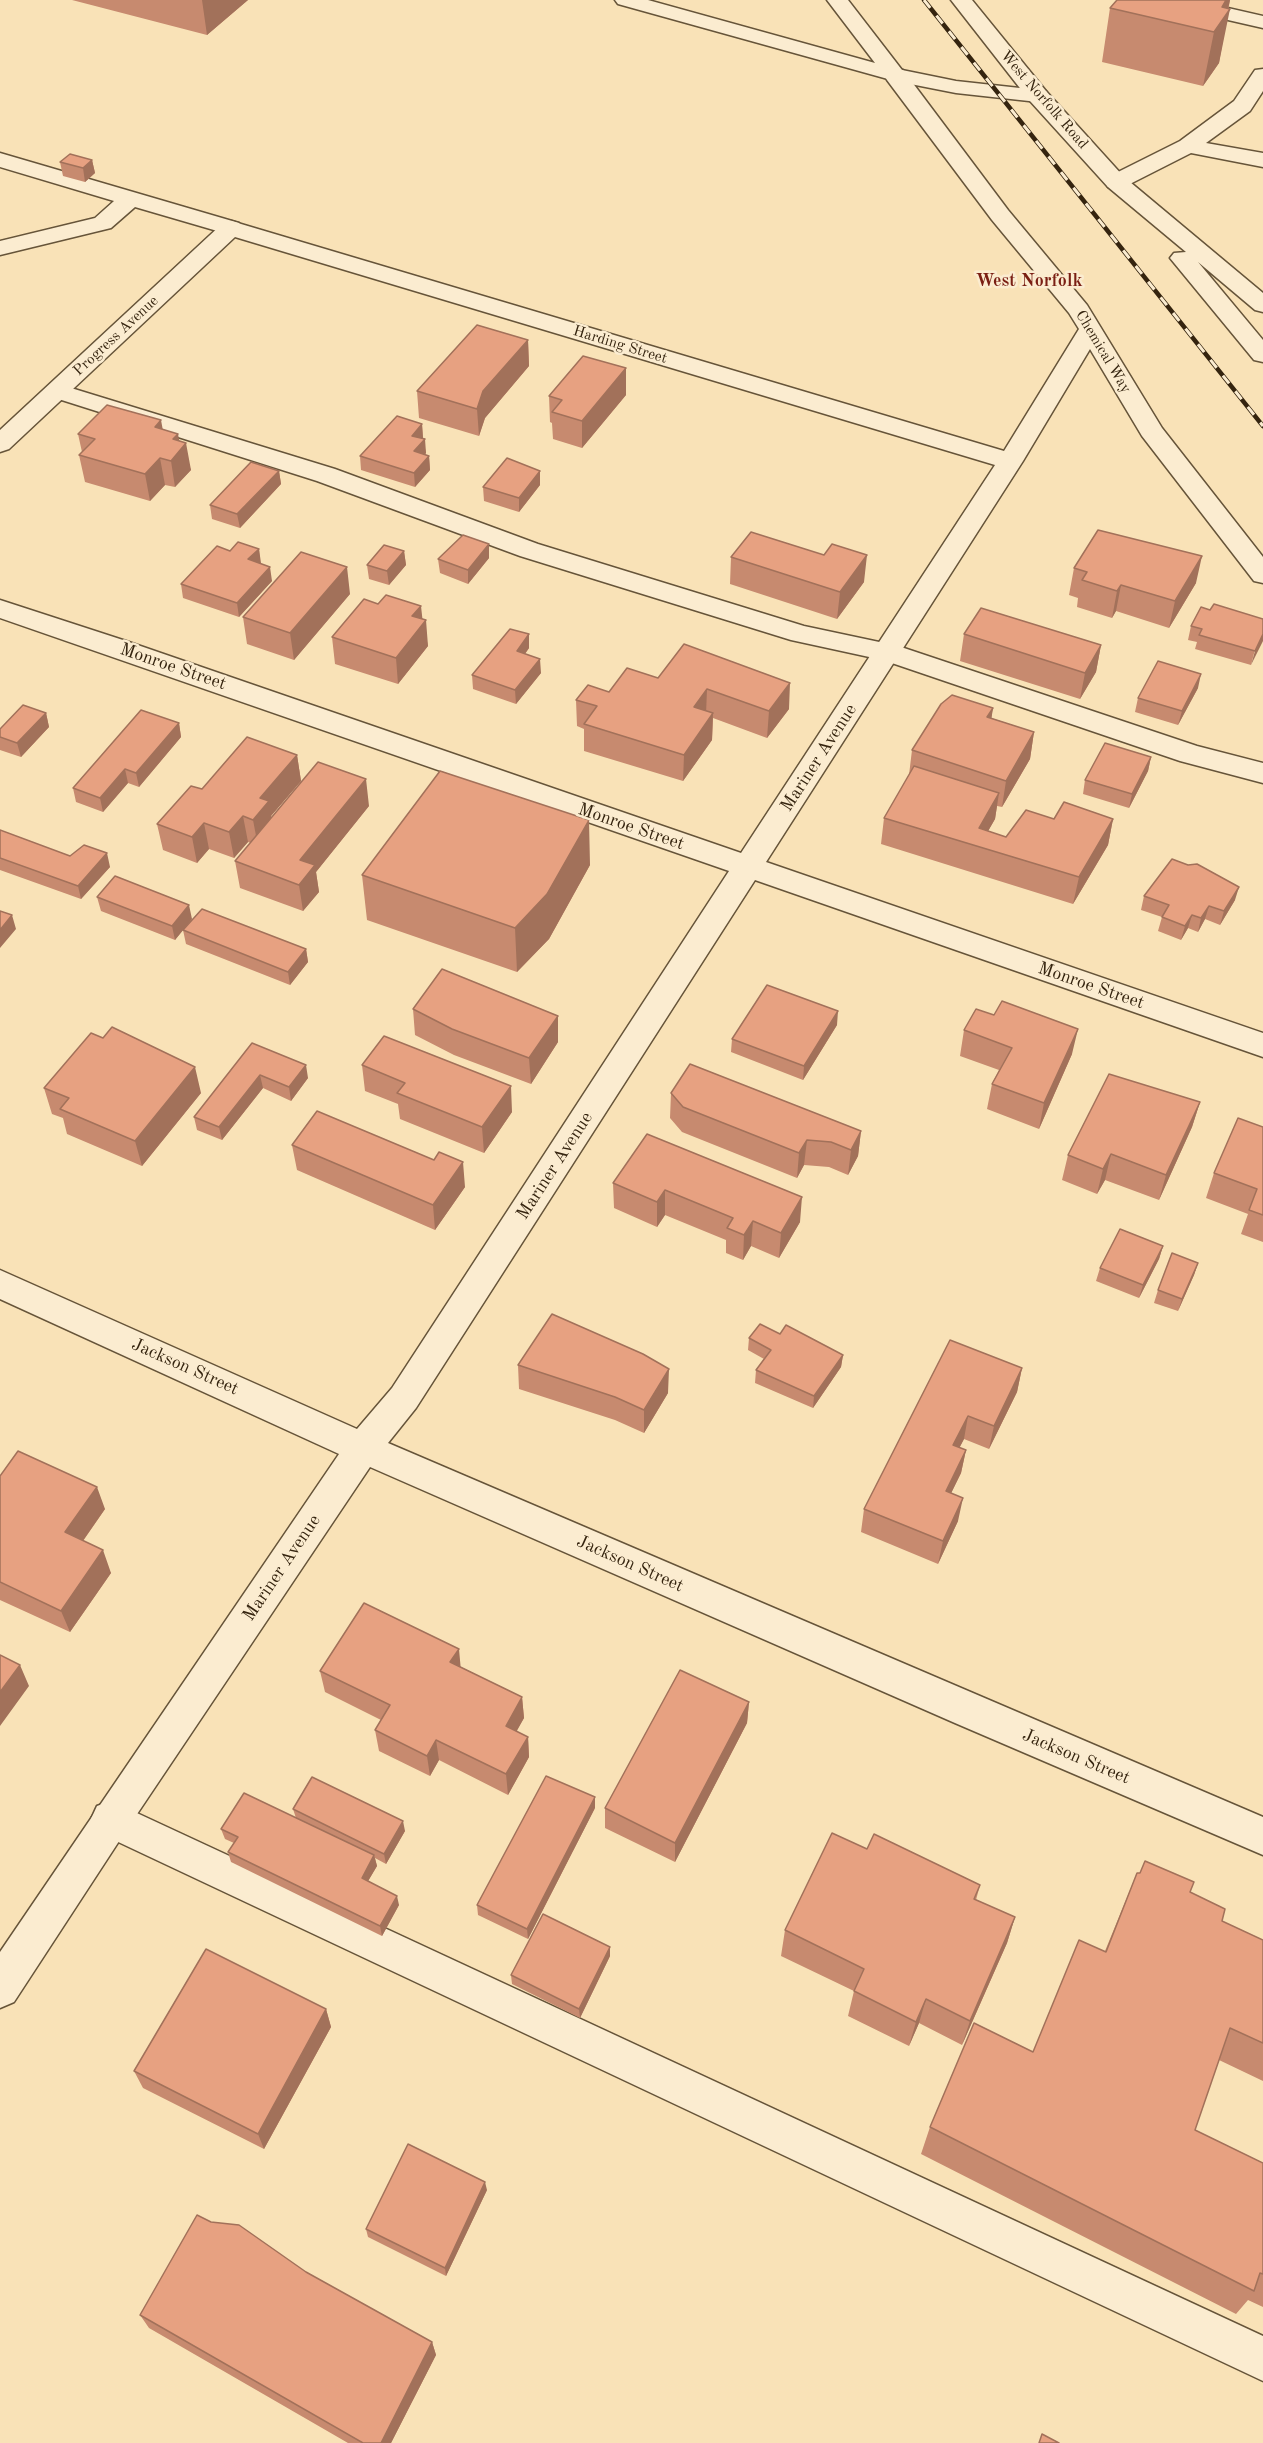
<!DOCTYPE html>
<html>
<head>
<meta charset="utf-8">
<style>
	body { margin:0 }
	canvas { display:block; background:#f9e2b7 }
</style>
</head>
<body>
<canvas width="1263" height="2443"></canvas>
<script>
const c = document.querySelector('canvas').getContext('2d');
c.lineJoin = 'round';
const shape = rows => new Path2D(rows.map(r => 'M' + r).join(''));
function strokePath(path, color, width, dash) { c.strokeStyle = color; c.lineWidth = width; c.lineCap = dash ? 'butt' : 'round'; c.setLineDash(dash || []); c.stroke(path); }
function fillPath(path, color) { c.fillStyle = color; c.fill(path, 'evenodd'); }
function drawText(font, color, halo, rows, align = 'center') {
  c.font = font + ' "Old Standard TT",serif'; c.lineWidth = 5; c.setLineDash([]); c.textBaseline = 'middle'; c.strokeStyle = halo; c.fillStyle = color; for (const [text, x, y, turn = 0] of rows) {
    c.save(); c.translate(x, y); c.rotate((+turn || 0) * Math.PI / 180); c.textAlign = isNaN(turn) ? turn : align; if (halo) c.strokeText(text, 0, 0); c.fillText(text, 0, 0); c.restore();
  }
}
const service = shape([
	[615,0,648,0,875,63,827,0,848,0,902,70,956,81,1038,90,1046,91,1049,96,1046,101,1038,102,956,93,895,81,618,4,615,0],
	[1155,0,1193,0,1263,16,1263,28,1158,4,1155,0],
	[0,153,239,223,242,228,239,233,231,235,135,207,111,228,0,255,0,241,95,218,114,201,0,167,0,153],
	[58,384,335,469,538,544,804,626,898,646,1197,746,1263,763,1263,783,1180,761,883,660,791,640,520,556,317,481,49,396,46,391,49,386,58,384],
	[111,1801,1263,2336,1263,2381,97,1832,91,1819,97,1806,111,1801]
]);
const minor = shape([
	[895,69,903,70,1008,210,1087,305,1162,428,1263,557,1263,583,1254,581,1142,436,1090,349,1023,461,766,862,1263,1033,1263,1057,755,880,416,1408,388,1443,1263,1817,1263,1855,955,1723,370,1467,125,1832,14,2002,0,2008,0,1952,339,1454,0,1299,0,1270,357,1429,392,1388,729,871,0,618,0,600,126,641,741,853,995,465,235,237,9,449,0,452,0,430,223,223,231,221,1004,451,1079,329,1069,313,992,220,887,80,884,75,887,70,895,69],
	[1263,69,1263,91,1250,111,1206,143,1263,153,1263,167,1191,153,1124,187,1108,187,1105,182,1108,177,1180,141,1234,101,1255,70,1263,69]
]);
const tertiary = shape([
	[951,0,972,0,1046,91,1124,177,1263,293,1263,312,1255,310,1198,262,1263,340,1263,362,1254,360,1170,258,1174,253,1186,252,1108,187,1030,101,951,0]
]);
strokePath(service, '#665439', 3);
strokePath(minor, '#665439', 3);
strokePath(tertiary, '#665439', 3);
fillPath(service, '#fbecd0');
fillPath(minor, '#fbecd0');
fillPath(tertiary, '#fbecd0');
const rail = shape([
	[924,0,1263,426]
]);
strokePath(rail, '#35240f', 4.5);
strokePath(rail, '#fbecd0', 3, [10]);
fillPath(shape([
	[72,0,248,0,207,35],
	[1230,0,1219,63,1203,86,1102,62,1110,8],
	[92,160,95,173,85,182,63,176,60,162],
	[528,340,529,366,485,418,479,436,419,418,417,391],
	[626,368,626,395,582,448,553,439,552,423,550,422,549,396],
	[422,424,423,439,426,453,425,455,429,456,430,470,415,487,361,470,360,456],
	[163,430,179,441,191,470,175,487,165,485,150,501,85,482,79,455,82,452,78,434],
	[279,471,281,484,240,528,212,519,210,505],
	[540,471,540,485,519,512,484,501,483,487],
	[259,549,260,563,272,581,239,617,183,598,181,584],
	[404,551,406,565,389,585,369,579,367,565],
	[824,555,864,582,837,619,730,584,731,557],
	[489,558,468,584,440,573,438,559],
	[1074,568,1196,583,1169,628,1116,611,1112,618,1077,607,1078,598,1069,595],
	[350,594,294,660,247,644,243,617],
	[1210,610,1263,619,1251,665,1195,649,1197,642,1188,640,1191,626],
	[422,619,428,646,398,684,335,664,332,637],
	[529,634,529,648,525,654,541,673,516,704,473,689,472,675],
	[964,634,1101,645,1096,672,1080,699,960,661],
	[684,644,789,709,767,738,713,718,712,740,683,781,584,751,584,729,577,726,576,700,609,692,658,678],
	[1198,688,1178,725,1135,712,1138,698],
	[993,708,991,718,1034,732,1030,759,1002,807,997,806,995,819,988,831,1006,837,1054,819,1113,819,1108,845,1073,904,881,844,884,818,909,775,912,750],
	[46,713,49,727,21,757,0,750,0,729],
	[179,723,181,737,139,787,128,783,103,812,76,802,73,788],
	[297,755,301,781,271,816,272,818,369,806,316,872,319,892,303,911,240,888,235,861,251,843,248,842,234,858,209,849,197,863,163,850,157,824,202,789],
	[1151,757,1148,771,1129,808,1083,794,1085,780],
	[0,830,70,856,110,867,81,899,0,870],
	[590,865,549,939,517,972,367,920,362,875],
	[1144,896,1235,900,1220,925,1205,919,1198,932,1188,928,1181,940,1158,931,1162,917,1141,910],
	[97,897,192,919,175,940,101,911],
	[183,930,306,949,308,962,290,985,186,944],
	[413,1009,558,1042,531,1084,454,1055,415,1035],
	[837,1025,803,1080,731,1052,732,1039],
	[964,1030,1072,1054,1039,1129,987,1109,992,1084,999,1070,960,1056],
	[252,1043,308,1078,291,1101,263,1088,222,1140,197,1130,194,1117],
	[362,1065,512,1112,484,1153,400,1119,398,1104,365,1091],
	[44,1088,201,1093,142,1166,67,1134,63,1118,52,1114],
	[671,1093,861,1131,858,1156,848,1175,829,1167,804,1165,797,1178,682,1132,670,1118],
	[1200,1102,1192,1127,1159,1200,1105,1180,1097,1194,1062,1180,1068,1155],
	[1263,1127,1263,1242,1241,1234,1248,1214,1206,1198,1214,1173],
	[647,1134,800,1222,779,1258,751,1246,743,1260,726,1253,726,1240,665,1215,657,1227,614,1208,613,1183],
	[292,1145,465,1187,435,1230,297,1170],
	[1163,1246,1159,1259,1139,1298,1096,1281,1100,1268],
	[1198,1263,1194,1275,1178,1311,1154,1303,1158,1290],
	[780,1334,843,1355,841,1367,813,1408,755,1383,756,1370,764,1359,748,1350,749,1338],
	[518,1365,668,1393,644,1433,615,1420,519,1389],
	[1022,1368,1017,1392,989,1449,964,1439,959,1448,966,1450,961,1473,951,1493,958,1521,938,1564,861,1532,864,1509],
	[0,1476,105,1509,83,1541,111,1573,70,1632,0,1600],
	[461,1667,522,1697,524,1718,516,1731,528,1737,529,1757,508,1795,439,1760,430,1776,379,1751,375,1730,381,1720,325,1692,320,1671],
	[749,1702,747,1723,675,1862,605,1828,605,1808],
	[595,1808,528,1939,478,1915,477,1905],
	[293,1809,405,1831,386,1864,375,1858,377,1866,368,1881,399,1905,382,1936,231,1862,228,1852,234,1843,225,1839,221,1829,296,1818],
	[867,1849,980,1885,976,1900,1015,1917,1007,1943,962,2045,919,2023,909,2046,848,2016,854,1991,781,1956,785,1930],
	[1137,1873,1190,1892,1222,1921,1263,1940,1263,2081,1219,2060,1195,2130,1263,2163,1263,2307,1248,2300,1236,2314,921,2154,930,2127,1033,2052,1105,1951],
	[610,1956,580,2018,512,1984,511,1975],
	[326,2009,331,2027,264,2149,143,2088,134,2071],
	[487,2190,446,2276,368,2237,366,2229],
	[306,2272,432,2342,436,2355,391,2443,348,2443,149,2328,140,2315]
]), '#c78a6f');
fillPath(shape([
	[202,0,248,0,207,35],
	[1226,0,1230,0,1227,13,1230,9,1219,63,1203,86,1214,32,1222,7],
	[92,160,95,173,85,182,83,168],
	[528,340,529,366,485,418,479,436,477,409,483,391],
	[626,368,626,395,582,448,582,421],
	[161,420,166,447,155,427],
	[422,424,423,438,413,449,412,436],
	[178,434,181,449,186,443,191,470,175,487,171,461,173,439],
	[425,439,426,453,415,465,414,451],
	[429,456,430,470,415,487,414,473],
	[160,458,165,485,150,501,145,474],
	[279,471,281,484,240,528,237,514],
	[540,471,540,485,519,512,519,498],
	[489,544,489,558,468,584,468,570],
	[259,549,261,563,251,573,248,559],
	[404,551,406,565,389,585,387,571],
	[867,555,864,582,837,619,840,592],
	[1202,556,1196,583,1169,628,1175,601],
	[270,567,272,581,239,617,237,603],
	[347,567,350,594,294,660,290,633],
	[1121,585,1116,611,1112,618,1117,591],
	[421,606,423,624,426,620,428,646,398,684,396,658,412,616],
	[529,634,529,648,517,665,517,651],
	[1263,634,1263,641,1251,665,1255,651],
	[1101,645,1096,672,1080,699,1085,673],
	[540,659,541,673,516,704,515,690],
	[1201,674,1198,688,1178,725,1182,711],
	[790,683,789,709,767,738,769,711],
	[707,689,706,715,694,707],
	[993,708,989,735,987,717],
	[46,713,49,727,21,757,17,743],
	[713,713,712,740,683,781,684,755],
	[179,723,181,737,139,787,136,773],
	[1034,732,1030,759,1002,807,1006,781],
	[297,755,301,781,271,816,273,828,258,846,253,820,260,798],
	[1151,757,1148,771,1129,808,1132,794],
	[125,769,128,783,103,812,100,798],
	[366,779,369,806,316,872,319,892,303,911,299,885,300,860],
	[999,793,995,819,979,847,979,828],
	[243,816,248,842,234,858,229,832],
	[1113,819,1108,845,1073,904,1079,877],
	[589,820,590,865,549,939,517,972,515,928],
	[204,823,209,849,197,863,192,837],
	[107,853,110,867,81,899,78,886],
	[1239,887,1235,900,1220,925,1224,911],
	[189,905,192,919,175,940,172,926],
	[1209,906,1205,919,1198,932,1201,918],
	[12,915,16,929,0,948,0,930],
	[1192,915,1188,928,1181,940,1185,926],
	[306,949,308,962,290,985,288,972],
	[838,1011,837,1025,803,1080,804,1066],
	[558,1016,558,1042,531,1084,529,1058],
	[1078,1029,1072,1054,1039,1129,1044,1103],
	[306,1065,308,1078,291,1101,289,1087],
	[195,1067,201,1093,142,1166,135,1141],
	[260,1075,263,1088,222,1140,219,1127],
	[511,1086,512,1112,484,1153,482,1127],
	[1200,1102,1192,1127,1159,1200,1166,1175],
	[861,1131,858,1156,848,1175,851,1150],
	[807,1140,804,1165,797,1178,799,1153],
	[1111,1154,1105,1180,1097,1194,1103,1169],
	[463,1162,465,1187,435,1230,433,1205],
	[665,1190,665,1215,657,1227,657,1202],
	[802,1197,800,1222,779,1258,781,1233],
	[753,1221,751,1246,743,1260,744,1235],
	[1163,1246,1159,1259,1139,1298,1143,1285],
	[1198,1263,1194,1275,1178,1311,1182,1299],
	[843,1355,841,1367,813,1408,814,1396],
	[1022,1368,1017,1392,989,1449,994,1426],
	[669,1369,668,1393,644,1433,644,1410],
	[968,1416,964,1439,949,1468,953,1445],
	[966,1450,961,1473,941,1514,946,1491],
	[97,1487,105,1509,73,1555,65,1532],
	[963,1498,958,1521,938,1564,943,1541],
	[103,1550,111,1573,70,1632,61,1611],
	[459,1649,461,1671,450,1662],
	[20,1665,29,1686,0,1726,0,1692],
	[522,1697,524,1718,508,1747,506,1726],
	[749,1702,747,1723,675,1862,675,1843],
	[528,1737,529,1757,508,1795,506,1774],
	[436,1740,439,1760,430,1776,427,1756],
	[595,1797,595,1808,528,1939,527,1929],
	[403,1821,405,1831,386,1864,384,1854],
	[374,1855,377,1866,364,1888,362,1878],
	[397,1896,399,1905,382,1936,380,1926],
	[1015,1917,1007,1943,962,2045,970,2021],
	[610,1947,610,1956,580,2018,579,2009],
	[926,1999,919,2023,909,2046,916,2022],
	[326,2009,331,2027,264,2149,258,2134],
	[485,2182,487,2190,446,2276,445,2268],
	[432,2342,436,2355,391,2443,381,2443]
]), '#a2715a');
const building = shape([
	[1117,0,1226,0,1222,7,1230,9,1214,32,1110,8,1117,0],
	[70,154,92,160,83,168,60,162,70,154],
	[477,325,528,340,483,391,477,409,417,391,477,325],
	[583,356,626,368,582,421,552,412,562,400,549,396,583,356],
	[107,405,161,420,155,427,178,434,173,439,186,443,171,461,160,458,145,474,79,455,95,439,78,434,107,405],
	[397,416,422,424,412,436,425,439,414,451,429,456,414,473,360,456,397,416],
	[507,458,540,471,519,498,483,487,507,458],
	[251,462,279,471,237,514,210,505,251,462],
	[1098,530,1202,556,1175,601,1121,585,1117,591,1082,580,1087,572,1074,568,1098,530],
	[751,532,824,555,832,544,867,555,840,592,731,557,751,532],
	[463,535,489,544,468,570,438,559,463,535],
	[238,542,259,549,248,559,270,567,237,603,181,584,217,546,230,551,238,542],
	[384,545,404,551,387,571,367,565,384,545],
	[301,552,347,567,290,633,243,617,301,552],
	[386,595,421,606,412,616,426,620,396,658,332,637,364,599,378,604,386,595],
	[1214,604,1263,619,1263,634,1255,651,1199,635,1202,629,1191,626,1201,607,1210,610,1214,604],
	[981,608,1101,645,1085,673,964,634,981,608],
	[510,629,529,634,517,651,540,659,515,690,472,675,510,629],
	[684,644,790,683,769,711,707,689,694,707,713,713,684,755,584,724,597,706,576,700,588,685,609,692,627,668,658,678,684,644],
	[1158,661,1201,674,1182,711,1138,698,1158,661],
	[952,695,993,708,987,717,1034,732,1006,781,912,750,941,704,952,695],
	[23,705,46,713,17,743,0,737,0,729,23,705],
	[141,710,179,723,136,773,125,769,100,798,73,788,141,710],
	[247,737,297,755,260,798,269,801,253,820,243,816,229,832,204,823,192,837,157,824,191,786,202,789,247,737],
	[1105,743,1151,757,1132,794,1085,780,1105,743],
	[318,762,366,779,300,860,315,865,299,885,235,861,318,762],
	[914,766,999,793,979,828,1006,837,1026,810,1054,819,1064,802,1113,819,1079,877,884,818,914,766],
	[440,771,589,820,547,894,515,928,362,875,440,771],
	[0,830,70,856,84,845,107,853,78,886,0,858,0,830],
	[1172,859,1188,865,1197,864,1239,887,1224,911,1209,906,1201,918,1192,915,1185,926,1162,917,1169,905,1144,896,1172,859],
	[115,876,189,905,172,926,97,897,115,876],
	[202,909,306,949,288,972,183,930,202,909],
	[0,911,12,915,0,930,0,911],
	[442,969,558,1016,529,1058,452,1029,413,1009,442,969],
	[767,985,838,1011,804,1066,732,1039,767,985],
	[1002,1001,1078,1029,1044,1103,992,1084,1012,1048,964,1030,976,1009,994,1015,1002,1001],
	[112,1027,195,1067,135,1141,60,1109,69,1098,44,1088,91,1033,103,1038,112,1027],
	[384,1036,511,1086,482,1127,397,1093,405,1083,362,1065,384,1036],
	[252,1043,306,1065,289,1087,260,1075,219,1127,194,1117,252,1043],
	[690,1064,861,1131,851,1150,831,1142,807,1140,799,1153,683,1107,671,1093,690,1064],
	[1109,1074,1200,1102,1166,1175,1111,1154,1103,1169,1068,1155,1109,1074],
	[317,1111,434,1160,439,1152,463,1162,433,1205,292,1145,317,1111],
	[1238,1118,1263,1127,1263,1215,1249,1210,1257,1189,1214,1173,1238,1118],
	[647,1134,802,1197,781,1233,753,1221,744,1235,727,1228,733,1218,665,1190,657,1202,613,1183,647,1134],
	[1120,1229,1163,1246,1143,1285,1100,1268,1120,1229],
	[1172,1253,1198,1263,1182,1299,1158,1290,1172,1253],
	[552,1314,643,1354,669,1369,644,1410,615,1397,518,1365,552,1314],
	[760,1324,780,1334,786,1325,843,1355,814,1396,756,1370,771,1350,749,1338,760,1324],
	[950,1340,1022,1368,994,1426,968,1416,953,1445,966,1450,946,1491,963,1498,943,1541,864,1509,950,1340],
	[18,1451,97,1487,65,1532,103,1550,61,1611,0,1582,0,1476,18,1451],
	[364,1603,459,1649,450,1662,522,1697,506,1726,528,1737,506,1774,436,1740,427,1756,375,1730,390,1705,320,1671,364,1603],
	[0,1655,20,1665,0,1692,0,1655],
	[680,1670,749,1702,675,1843,605,1808,680,1670],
	[546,1776,595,1797,527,1929,477,1905,546,1776],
	[312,1777,403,1821,384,1854,293,1809,312,1777],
	[244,1793,374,1855,362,1878,397,1896,380,1926,228,1852,238,1837,221,1829,244,1793],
	[832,1833,867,1849,874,1834,980,1885,974,1899,1015,1917,970,2021,926,1999,916,2022,854,1991,864,1969,785,1930,832,1833],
	[1145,1861,1194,1882,1190,1892,1225,1909,1222,1921,1263,1940,1263,2043,1230,2028,1195,2130,1263,2163,1263,2274,1260,2273,1254,2291,930,2127,974,2023,1033,2052,1079,1940,1106,1952,1137,1873,1140,1873,1145,1861],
	[543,1914,610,1947,579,2009,511,1975,543,1914],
	[206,1949,326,2009,258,2134,134,2071,206,1949],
	[408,2144,485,2182,445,2268,366,2229,408,2144],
	[197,2215,211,2222,239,2225,306,2272,432,2342,381,2443,363,2443,140,2315,197,2215],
	[1042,2434,1059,2443,1039,2443,1042,2434]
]);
fillPath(building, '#e7a181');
strokePath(building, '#a2715a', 1.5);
drawText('15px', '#35240f', '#fbecd0', [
	["West Norfolk Road",1044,100,49],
	["Progress Avenue",116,336,-43],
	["Harding Street",620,345,17],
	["Chemical Way",1103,352,59]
]);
drawText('bold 18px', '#7a1f14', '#fbecd0', [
	["West Norfolk",1029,281]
]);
drawText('18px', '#35240f', '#fbecd0', [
	["Monroe Street",173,667,19],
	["Mariner Avenue",819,758,-57],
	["Monroe Street",631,827,19],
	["Monroe Street",1091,986,19],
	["Mariner Avenue",555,1166,-57],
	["Jackson Street",185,1367,24],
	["Jackson Street",630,1564,24],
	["Mariner Avenue",282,1568,-56],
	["Jackson Street",1076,1757,23]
]);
</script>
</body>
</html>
